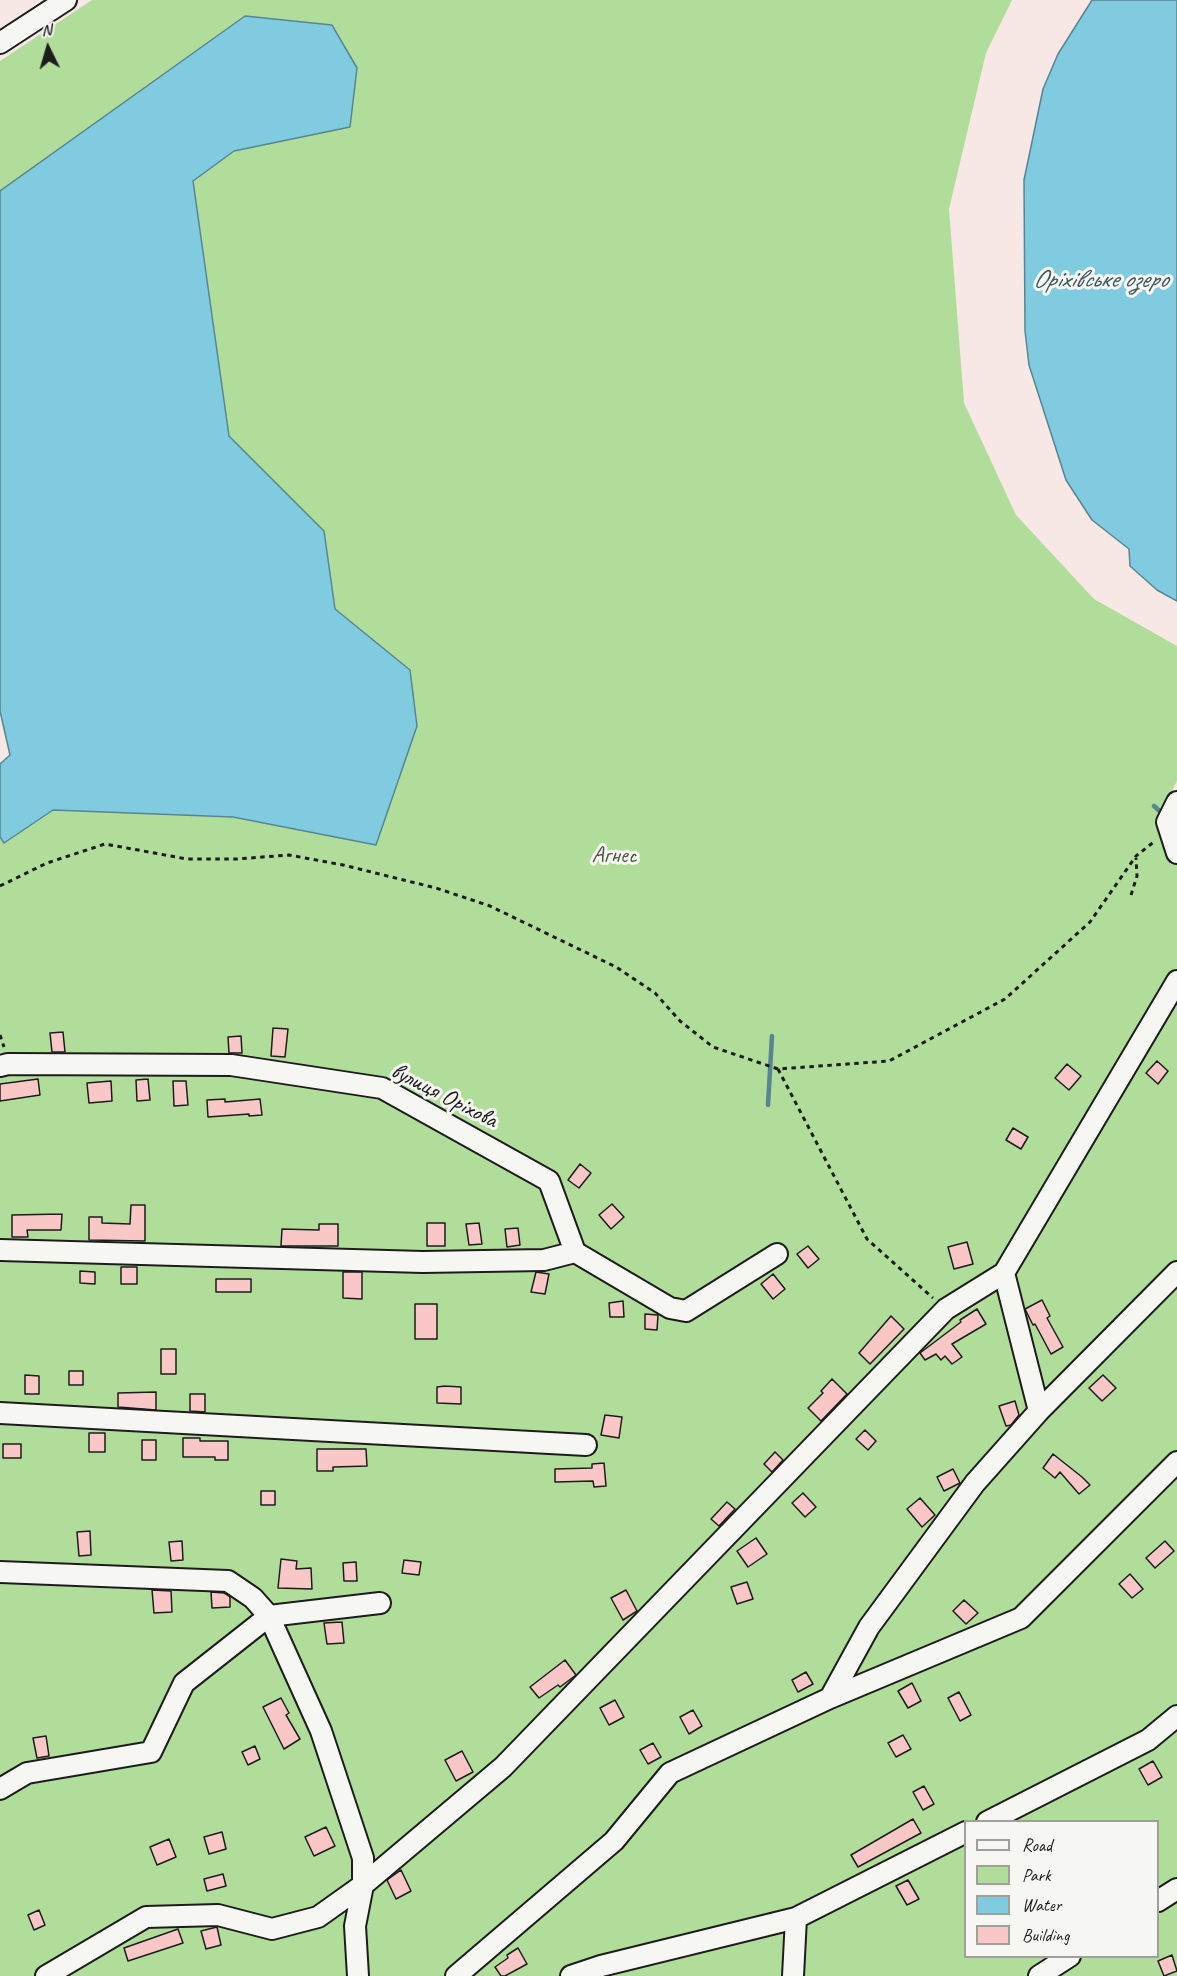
<!DOCTYPE html>
<html>
<head>
<meta charset="utf-8">
<style>
	body { margin:0 }
	#map { position:relative; width:1177px; height:1976px; overflow:hidden; background:#f7e8e5; font-family:Caveat,sans-serif }
	canvas { display:block }
	.legend { position:absolute; left:964px; top:1820px; width:195px; height:138px; box-sizing:border-box; background:#f6f6f2; border:2px solid #9f9f9c; margin:0; padding:8px 10px; list-style:none; font-size:18px; color:#1c1c1c }
	.legend li { display:flex; align-items:center; gap:12px; height:30px }
	.legend b { width:30px; border:2px solid #9f9f9c }
	.north { position:absolute; left:18px; top:18px; width:60px; height:60px; -webkit-text-stroke:4px #f6f6f2; paint-order:stroke; rotate:355deg; font-size:16px; font-weight:700; line-height:24px; text-align:center; color:#1c1c1c }
	.north::after { content:''; display:block; margin:auto; width:21px; height:27px; background:#1c1c1c; clip-path:polygon(50% 0,100% 100%,50% 72%,0 100%) }
</style>
</head>
<body>
<div id="map">
<canvas width="1177" height="1976"></canvas>
<ul class="legend">
<li><b style="height:8px;background:#f6f6f2"></b>Road</li>
<li><b style="height:16px;background:#b1dd9b"></b>Park</li>
<li><b style="height:16px;background:#80cbe0"></b>Water</li>
<li><b style="height:16px;background:#f9c8c6"></b>Building</li>
</ul>
<div class="north">N</div>
</div>
<script>
const c = document.querySelector('canvas').getContext('2d');
c.lineJoin = 'round';
function fillPath(path, color) { c.fillStyle = color; c.fill(path, 'evenodd'); }
const shape = rows => new Path2D(rows.map(r => 'M' + r).join(''));
function strokePath(path, color, width, dash) { c.strokeStyle = color; c.lineWidth = width; c.lineCap = dash ? 'butt' : 'round'; c.setLineDash(dash || []); c.stroke(path); }
function drawText(font, color, halo, rows, align = 'center') {
  c.font = font + ' Caveat,sans-serif'; c.lineWidth = 6; c.setLineDash([]); c.textBaseline = 'middle'; c.strokeStyle = halo; c.fillStyle = color; for (const [text, x, y, turn = 0] of rows) {
    c.save(); c.translate(x, y); c.rotate((+turn || 0) * Math.PI / 180); c.textAlign = isNaN(turn) ? turn : align; if (halo) c.strokeText(text, 0, 0); c.fillText(text, 0, 0); c.restore();
  }
}
fillPath(shape([
	[92,0,1012,0,986,53,949,209,964,403,1016,515,1094,599,1177,646,1177,781,1164,806,1177,794,1177,1976,0,1976,0,837,4,842,53,810,233,817,376,844,410,670,335,609,324,531,229,436,193,181,234,151,350,127,357,68,333,25,244,16,0,191,0,61],
	[966,1822,1158,1822,1158,1956,966,1956]
]), '#b1dd9b');
const water = shape([
	[1092,0,1177,0,1177,601,1157,590,1130,566,1129,549,1092,520,1066,480,1029,365,1025,331,1024,180,1043,89,1058,54,1092,0],
	[245,16,332,25,357,68,350,127,234,151,193,181,229,436,324,531,335,609,410,670,417,726,376,845,233,817,53,810,4,843,0,837,0,764,10,755,0,711,0,191,245,16]
]);
fillPath(water, '#80cbe0');
strokePath(water, '#588592', 1.5);
strokePath(shape([
	[1154,806,1165,816],
	[768,1105,772,1036]
]), '#588592', 4.5);
const building = shape([
	[273,1028,288,1029,285,1057,271,1056,273,1028],
	[63,1032,65,1052,52,1052,50,1033,63,1032],
	[241,1036,242,1053,229,1053,228,1037,241,1036],
	[1157,1061,1168,1071,1158,1084,1146,1073,1157,1061],
	[1067,1064,1081,1076,1069,1090,1055,1078,1067,1064],
	[38,1079,40,1095,0,1101,0,1084,38,1079],
	[148,1079,150,1100,137,1101,136,1080,148,1079],
	[111,1081,112,1101,89,1103,87,1083,111,1081],
	[173,1081,186,1081,188,1105,174,1106,173,1081],
	[225,1099,225,1102,260,1099,262,1115,249,1116,249,1114,208,1117,207,1100,225,1099],
	[1013,1128,1028,1137,1021,1149,1006,1140,1013,1128],
	[580,1164,591,1173,579,1188,568,1180,580,1164],
	[612,1204,624,1217,611,1229,599,1215,612,1204],
	[131,1205,145,1205,145,1241,89,1240,89,1217,102,1217,102,1223,130,1224,131,1205],
	[62,1214,61,1230,27,1230,28,1237,12,1237,12,1215,62,1214],
	[427,1223,445,1223,445,1246,427,1246,427,1223],
	[479,1223,482,1244,469,1245,466,1224,479,1223],
	[319,1224,338,1224,338,1246,281,1246,282,1229,319,1230,319,1224],
	[518,1228,520,1245,507,1247,505,1229,518,1228],
	[967,1242,973,1264,954,1269,948,1247,967,1242],
	[808,1246,819,1259,808,1268,797,1254,808,1246],
	[121,1267,137,1267,137,1284,121,1284,121,1267],
	[80,1271,95,1272,95,1284,80,1283,80,1271],
	[343,1272,362,1272,362,1299,343,1298,343,1272],
	[536,1272,549,1274,545,1294,531,1292,536,1272],
	[773,1274,785,1289,773,1299,761,1284,773,1274],
	[216,1279,251,1279,251,1292,216,1292,216,1279],
	[1042,1300,1050,1316,1047,1318,1063,1347,1051,1354,1035,1324,1033,1325,1025,1309,1042,1300],
	[623,1301,624,1317,610,1317,609,1303,623,1301],
	[415,1304,437,1304,437,1339,415,1339,415,1304],
	[977,1309,986,1324,952,1344,962,1357,952,1364,945,1356,941,1360,936,1354,925,1360,920,1353,961,1322,960,1320,977,1309],
	[645,1314,658,1315,657,1330,645,1329,645,1314],
	[891,1316,904,1329,870,1364,859,1353,891,1316],
	[161,1349,176,1349,176,1374,161,1374,161,1349],
	[69,1371,83,1371,83,1385,69,1385,69,1371],
	[25,1375,39,1376,39,1394,25,1394,25,1375],
	[1103,1375,1116,1388,1102,1401,1089,1388,1103,1375],
	[832,1379,847,1394,821,1421,808,1408,823,1393,821,1391,832,1379],
	[445,1386,461,1387,461,1404,437,1403,437,1387,445,1386],
	[156,1392,156,1410,118,1407,118,1393,156,1392],
	[190,1394,205,1394,205,1412,190,1411,190,1394],
	[1015,1401,1019,1415,1011,1425,1006,1426,999,1406,1015,1401],
	[605,1415,622,1417,619,1438,601,1435,605,1415],
	[865,1430,876,1441,868,1450,856,1439,865,1430],
	[89,1433,105,1433,105,1452,89,1452,89,1433],
	[183,1438,200,1438,200,1441,228,1441,228,1460,215,1460,215,1457,183,1457,183,1438],
	[142,1440,156,1440,156,1460,142,1460,142,1440],
	[3,1444,21,1444,21,1458,3,1458,3,1444],
	[317,1449,366,1449,367,1466,333,1467,333,1471,317,1471,317,1449],
	[775,1452,783,1460,772,1472,764,1464,775,1452],
	[1053,1454,1082,1477,1090,1485,1079,1494,1060,1472,1055,1478,1043,1468,1053,1454],
	[604,1463,606,1486,594,1487,593,1481,555,1482,555,1469,592,1468,592,1464,604,1463],
	[953,1469,960,1483,944,1491,937,1477,953,1469],
	[261,1491,275,1491,275,1505,261,1505,261,1491],
	[803,1493,816,1507,805,1517,792,1503,803,1493],
	[920,1498,935,1515,922,1527,907,1509,920,1498],
	[727,1502,735,1509,719,1526,711,1519,727,1502],
	[90,1531,91,1555,79,1556,77,1532,90,1531],
	[756,1538,767,1554,748,1567,737,1551,756,1538],
	[182,1541,183,1560,171,1561,169,1542,182,1541],
	[1165,1541,1174,1551,1155,1568,1146,1558,1165,1541],
	[281,1559,297,1561,296,1569,311,1568,312,1589,278,1588,281,1559],
	[404,1560,421,1562,419,1575,402,1573,404,1560],
	[356,1562,357,1581,344,1581,343,1563,356,1562],
	[1130,1574,1143,1589,1132,1598,1119,1584,1130,1574],
	[747,1582,753,1599,737,1604,731,1587,747,1582],
	[152,1590,171,1591,172,1612,154,1613,152,1590],
	[626,1590,637,1611,623,1620,611,1598,626,1590],
	[211,1592,224,1593,230,1597,230,1607,212,1608,211,1592],
	[964,1600,978,1613,966,1624,953,1611,964,1600],
	[342,1622,344,1643,327,1644,324,1623,342,1622],
	[565,1660,576,1675,560,1687,558,1685,539,1698,530,1687,565,1660],
	[806,1672,813,1684,798,1692,792,1680,806,1672],
	[912,1683,921,1701,908,1708,898,1691,912,1683],
	[959,1692,971,1715,960,1721,948,1698,959,1692],
	[281,1698,289,1713,286,1715,300,1739,284,1749,263,1707,281,1698],
	[615,1700,624,1717,609,1725,600,1708,615,1700],
	[693,1710,702,1726,689,1734,680,1717,693,1710],
	[903,1735,911,1749,896,1757,888,1743,903,1735],
	[46,1736,49,1756,37,1758,33,1738,46,1736],
	[653,1743,661,1757,648,1764,640,1750,653,1743],
	[255,1746,260,1759,248,1765,242,1752,255,1746],
	[462,1751,473,1772,456,1781,445,1760,462,1751],
	[1153,1761,1162,1777,1148,1785,1139,1769,1153,1761],
	[924,1786,934,1804,923,1810,913,1792,924,1786],
	[913,1819,921,1833,858,1867,851,1855,913,1819],
	[326,1827,335,1846,314,1856,305,1837,326,1827],
	[222,1832,226,1849,209,1854,204,1837,222,1832],
	[169,1839,176,1857,157,1865,150,1847,169,1839],
	[401,1870,411,1891,396,1899,387,1880,401,1870],
	[223,1874,226,1886,207,1891,204,1879,223,1874],
	[908,1880,919,1899,907,1905,896,1886,908,1880],
	[39,1910,45,1925,34,1930,28,1915,39,1910],
	[217,1927,221,1945,206,1949,201,1931,217,1927],
	[178,1929,183,1943,128,1961,124,1948,178,1929],
	[518,1948,527,1964,505,1976,501,1976,495,1967,508,1958,507,1955,518,1948],
	[1172,1955,1177,1971,1164,1976,1158,1961,1172,1955]
]);
fillPath(building, '#f9c8c6');
strokePath(building, '#1c1c1c', 1.5);
const minor = shape([
	[0,43,66,0],
	[1177,802,1167,822,1177,853],
	[0,1066,8,1064,231,1065,382,1088,549,1181,575,1252,670,1308,686,1311,777,1254],
	[0,1250,423,1262,544,1260,575,1252],
	[1004,1273,1039,1411],
	[0,1413,586,1445],
	[0,1572,228,1581,253,1598,269,1616,321,1731,363,1858,363,1885,355,1926,358,1976],
	[830,1698,869,1627,975,1483,1039,1411,1177,1272],
	[0,1789,27,1773,151,1752,184,1683,269,1616,380,1603],
	[987,1822,1148,1740,1177,1716],
	[1158,1901,1177,1889],
	[46,1976,146,1917,218,1915,272,1929,318,1917,363,1885,503,1767,946,1309,1004,1273,1177,981],
	[456,1976,614,1841,670,1773,830,1698,1021,1618,1177,1462],
	[571,1976,601,1966,796,1918,966,1832],
	[793,1976,796,1918],
	[1039,1976,1070,1956]
]);
strokePath(minor, '#1c1c1c', 24);
strokePath(shape([
	[0,886,47,863,105,844,187,859,237,859,289,855,343,865,436,888,490,906,616,967,655,993,680,1021,713,1047,778,1069,889,1061,1005,999,1090,922,1136,856,1155,841],
	[1131,895,1137,876,1136,858],
	[0,1035,4,1047],
	[778,1069,867,1239,933,1298]
]), '#1c1c1c', 3, [4.5, 4.5]);
strokePath(minor, '#f6f6f2', 20);
drawText('24px', '#495642', '#f6f6f2', [
	["Агнес",614,856]
]);
drawText('24px', '#1c1c1c', '#f6f6f2', [
	["вулиця Оріхова",444,1096,27]
]);
drawText('italic 26px', '#3f5961', '#f6f6f2', [
	["Оріхівське озеро",1100,280]
]);
</script>
</body>
</html>
